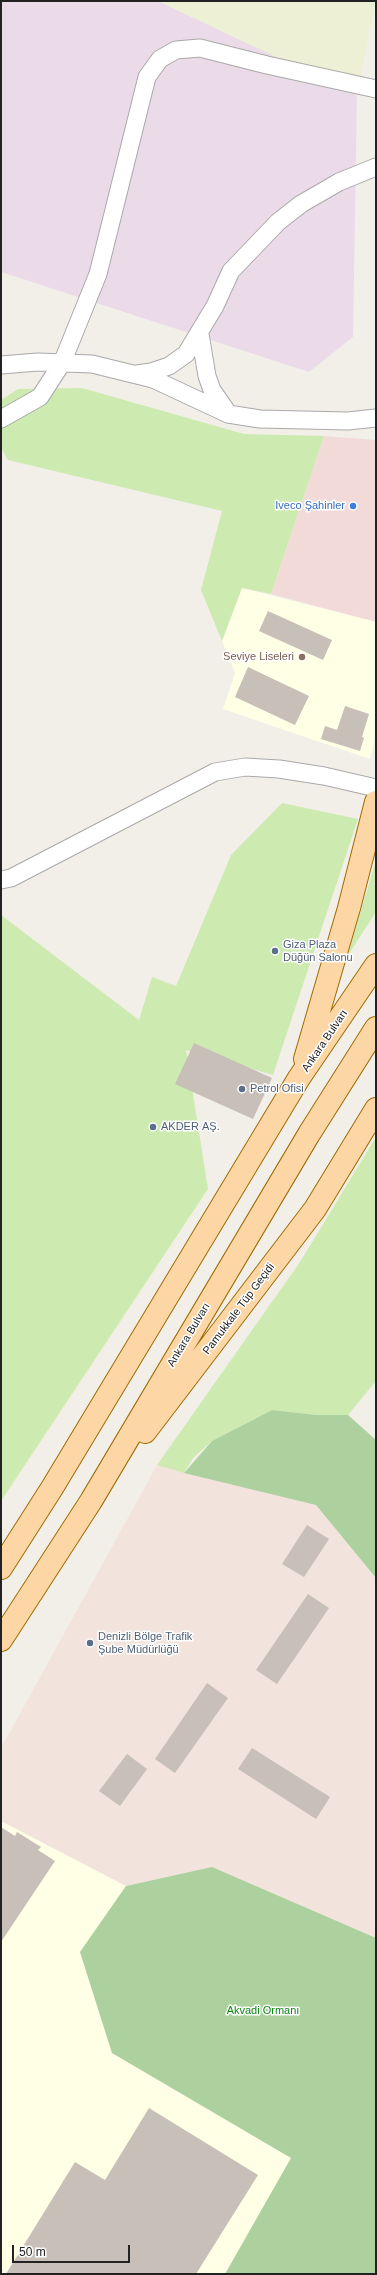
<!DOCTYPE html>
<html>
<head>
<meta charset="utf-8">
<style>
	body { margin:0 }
	#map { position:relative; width:377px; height:2275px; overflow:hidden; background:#f2efe9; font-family:Helvetica,sans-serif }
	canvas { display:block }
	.frame { position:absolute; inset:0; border:2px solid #222; pointer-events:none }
	.scale { position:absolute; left:12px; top:2245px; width:118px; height:18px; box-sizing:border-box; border:2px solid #222; border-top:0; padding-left:5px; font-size:12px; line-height:14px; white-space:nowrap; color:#222; -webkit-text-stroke:3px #fff; paint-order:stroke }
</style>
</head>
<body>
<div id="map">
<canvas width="377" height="2275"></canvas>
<div class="frame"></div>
<div class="scale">50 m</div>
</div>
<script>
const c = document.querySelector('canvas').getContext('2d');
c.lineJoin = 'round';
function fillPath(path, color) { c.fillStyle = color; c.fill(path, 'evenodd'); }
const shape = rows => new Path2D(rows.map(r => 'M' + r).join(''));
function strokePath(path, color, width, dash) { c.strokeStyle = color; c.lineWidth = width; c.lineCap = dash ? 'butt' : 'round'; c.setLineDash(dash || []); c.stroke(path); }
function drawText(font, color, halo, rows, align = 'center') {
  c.font = font + ' Helvetica,sans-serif'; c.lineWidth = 3; c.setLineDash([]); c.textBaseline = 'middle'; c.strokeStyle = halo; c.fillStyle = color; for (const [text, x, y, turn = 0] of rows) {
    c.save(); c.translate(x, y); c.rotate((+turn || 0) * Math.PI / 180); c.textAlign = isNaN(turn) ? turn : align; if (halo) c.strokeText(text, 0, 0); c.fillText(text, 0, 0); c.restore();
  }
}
fillPath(shape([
	[324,436,376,440,376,622,271,594]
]), '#f2dad9');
fillPath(shape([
	[1,1,158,1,357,95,353,337,309,372,1,272]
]), '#ebdbe8');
fillPath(shape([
	[242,588,376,622,376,733,370,759,223,709,235,673,222,641],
	[1,1821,126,1886,80,1952,112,2053,291,2158,225,2274,1,2274]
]), '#ffffe5');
fillPath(shape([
	[157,1465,316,1505,376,1578,376,1938,212,1867,126,1886,1,1821,1,1748]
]), '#f3e3dd');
fillPath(shape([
	[158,1,376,1,357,95]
]), '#eef0d5');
fillPath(shape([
	[82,388,244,434,324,436,271,594,242,588,222,641,201,590,222,511,8,460,1,448,1,400,18,389],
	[282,803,358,819,273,1075,186,1050,208,1189,1,1501,1,915,139,1020,152,977,176,986,231,855],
	[376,860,376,912,347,957],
	[376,1137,376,1381,348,1415,317,1415,272,1410,212,1441,193,1458,184,1473,157,1465,300,1262]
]), '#cdebb0');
fillPath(shape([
	[272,1410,317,1415,348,1415,376,1440,376,1578,316,1505,184,1473,212,1441],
	[212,1867,376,1938,376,2274,225,2274,291,2158,112,2053,80,1952,126,1886]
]), '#add19e');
fillPath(shape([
	[268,611,332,640,323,660,259,631],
	[248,667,309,696,295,725,235,697],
	[345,706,369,714,362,737,364,738,360,751,321,739,325,726,337,730],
	[194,1043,272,1078,253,1119,175,1084],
	[307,1525,329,1539,304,1577,282,1564],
	[308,1594,329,1608,277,1684,256,1670],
	[207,1683,228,1698,175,1773,155,1759],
	[252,1748,330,1797,316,1819,238,1769],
	[127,1754,147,1769,120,1806,99,1791],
	[1,1827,15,1836,17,1832,41,1847,38,1850,55,1861,1,1942],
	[149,2108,258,2175,196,2274,6,2274,75,2162,105,2180]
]), '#c7bfb8');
const minor = shape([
	[200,334,207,376,212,390,228,413],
	[1,365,38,362,92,364,153,379,228,414,260,419,348,421,376,418],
	[137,374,151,372,169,366,186,354,215,306,231,271,278,222,301,204,339,182,376,167],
	[1,419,40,397,62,363,98,274,147,77,160,59,176,50,200,48,267,65,376,89],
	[1,880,11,878,215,772,245,767,279,769,324,776,376,788]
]);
const major = shape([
	[305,1059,349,908,376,802],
	[145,1432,315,1209,376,1109],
	[1,1568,52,1488,299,1078,376,965],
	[1,1640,91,1501,309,1134,376,1028]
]);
strokePath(minor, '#a9a9a9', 19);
strokePath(major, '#a06b00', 24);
strokePath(minor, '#fff', 17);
strokePath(major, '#fcd6a4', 22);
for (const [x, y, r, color] of [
	[353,506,4,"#3f7fe0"],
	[302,657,4,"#8d6e63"],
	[275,951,4,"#5c6f8a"],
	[242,1089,4,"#5c6f8a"],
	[153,1127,4,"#5c6f8a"],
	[90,1643,4,"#5c6f8a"]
]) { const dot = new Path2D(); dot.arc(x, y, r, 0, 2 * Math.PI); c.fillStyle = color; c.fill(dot); strokePath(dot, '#fff', 1.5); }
drawText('11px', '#366cbe', '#fff', [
	["Iveco Şahinler",345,506]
], 'right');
drawText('11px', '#785e54', '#fff', [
	["Seviye Liseleri",294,657]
], 'right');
drawText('11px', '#4e5e75', '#fff', [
	["Giza Plaza",283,945],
	["Düğün Salonu",283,958],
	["Petrol Ofisi",250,1089],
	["AKDER AŞ.",161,1127],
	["Denizli Bölge Trafik",98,1637],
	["Şube Müdürlüğü",98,1650]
], 'left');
drawText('11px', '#222', '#fff', [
	["Ankara Bulvarı",325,1041,-56],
	["Pamukkale Tüp Geçidi",239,1309,-53],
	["Ankara Bulvarı",189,1335,-59]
]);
drawText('11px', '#0c8416', '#fff', [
	["Akvadi Ormanı",263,2011]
]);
</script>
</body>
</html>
